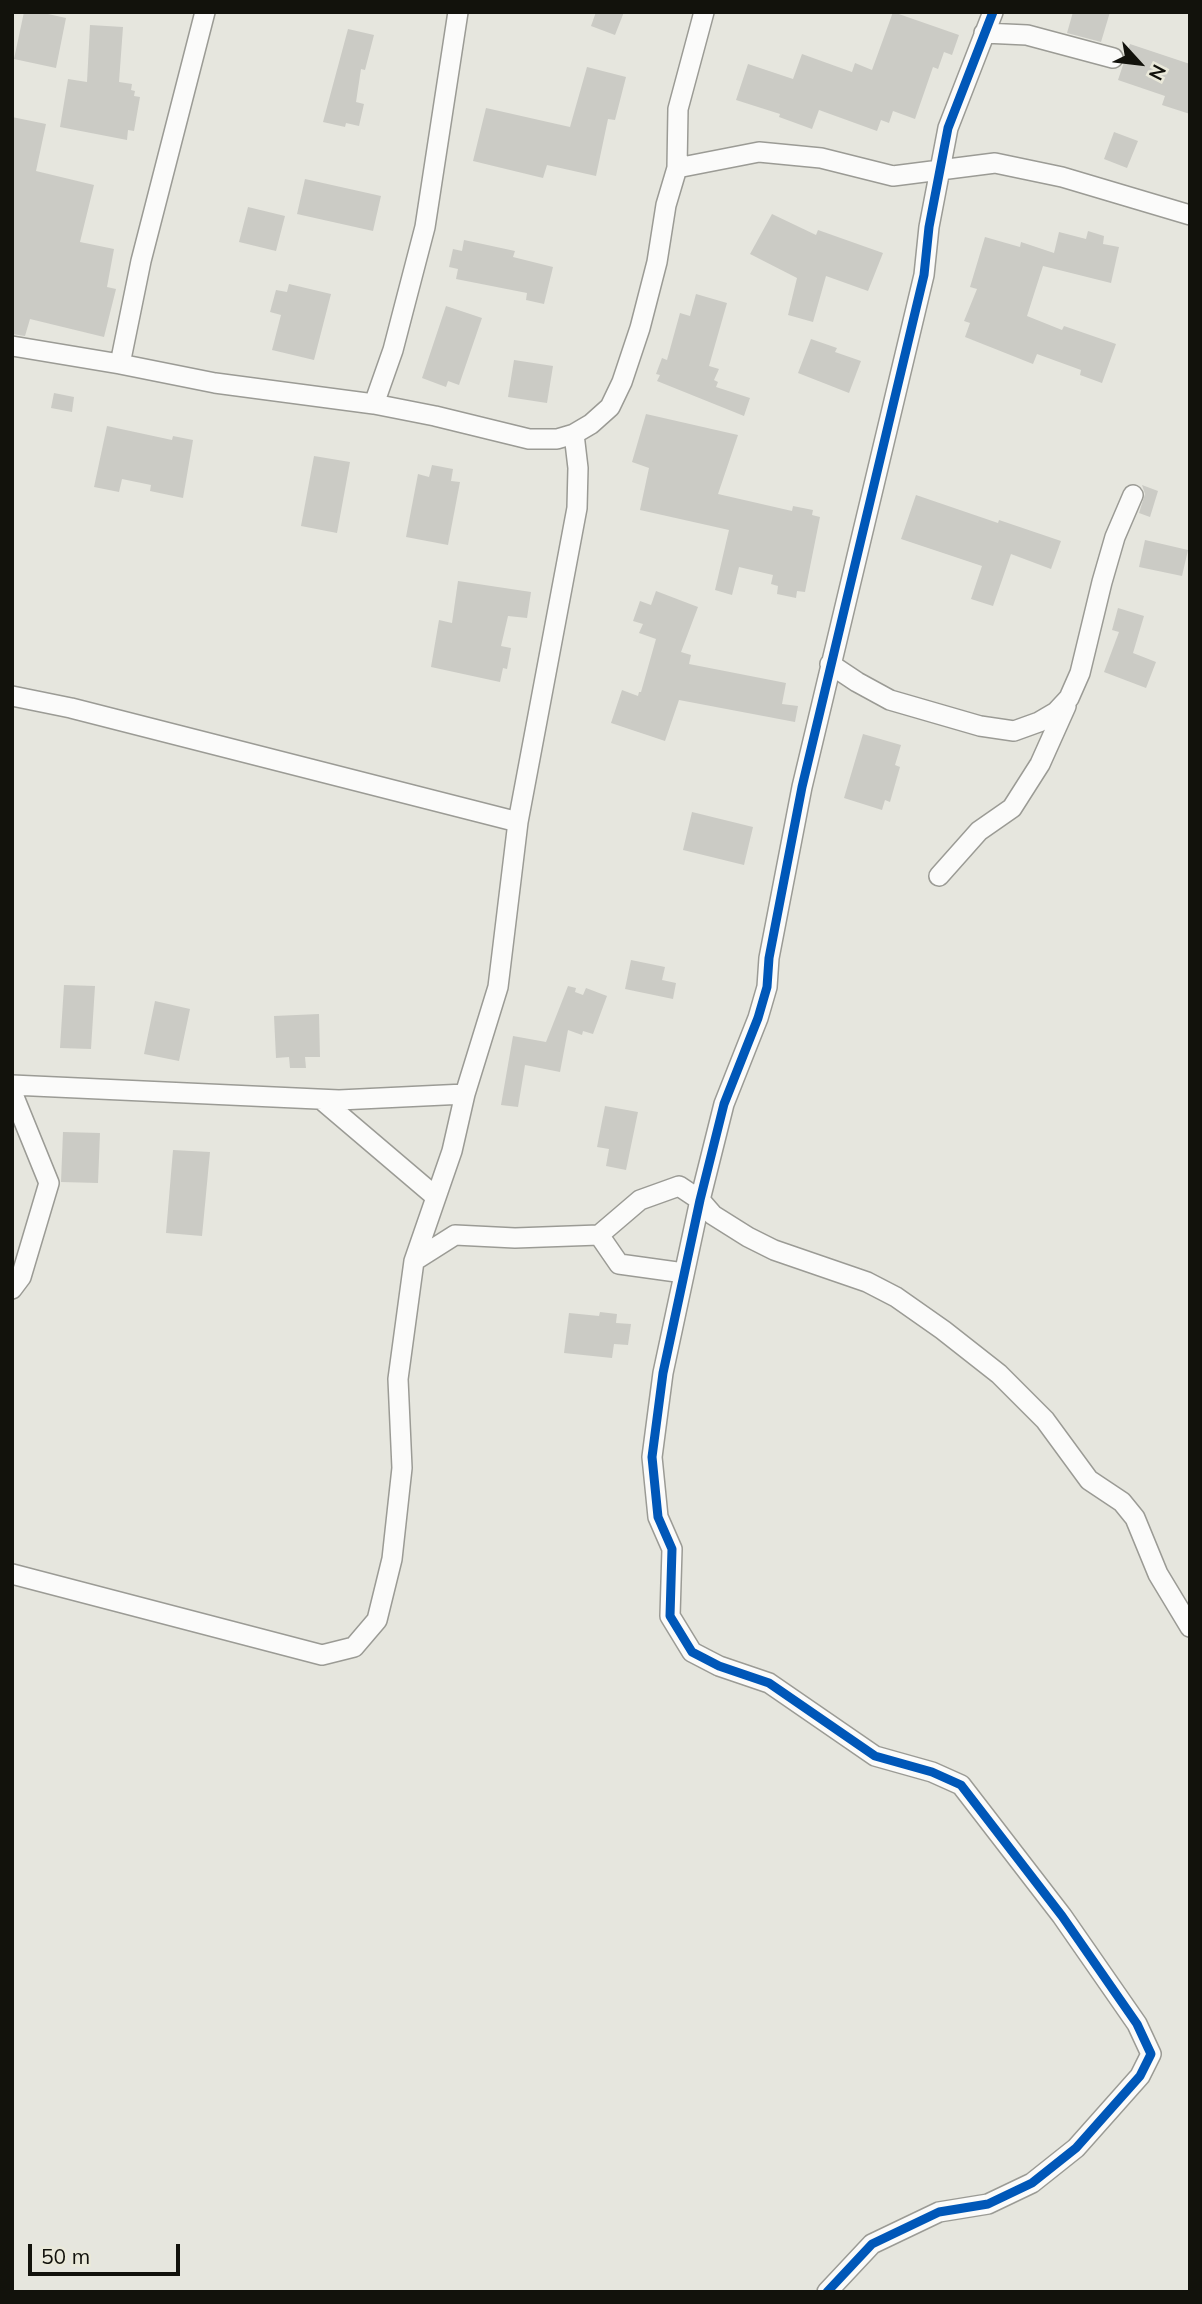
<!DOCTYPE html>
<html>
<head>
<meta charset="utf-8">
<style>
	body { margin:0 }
	#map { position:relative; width:1202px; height:2304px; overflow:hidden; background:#e6e6de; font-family:Mulish,sans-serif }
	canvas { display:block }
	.frame { position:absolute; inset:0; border:14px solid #12120c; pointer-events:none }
	.north { position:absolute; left:1104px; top:28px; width:70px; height:70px; -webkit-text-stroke:5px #eae9da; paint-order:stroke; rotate:117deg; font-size:19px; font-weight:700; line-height:28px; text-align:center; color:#12120c }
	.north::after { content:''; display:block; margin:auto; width:24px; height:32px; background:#12120c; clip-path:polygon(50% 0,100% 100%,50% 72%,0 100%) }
	.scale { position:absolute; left:28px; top:2244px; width:152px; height:32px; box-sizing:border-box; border:4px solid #12120c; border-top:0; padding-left:9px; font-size:21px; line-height:24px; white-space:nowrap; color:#12120c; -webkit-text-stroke:5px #eae9da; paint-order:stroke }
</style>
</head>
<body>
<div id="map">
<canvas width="1202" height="2304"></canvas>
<div class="frame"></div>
<div class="north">N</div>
<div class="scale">50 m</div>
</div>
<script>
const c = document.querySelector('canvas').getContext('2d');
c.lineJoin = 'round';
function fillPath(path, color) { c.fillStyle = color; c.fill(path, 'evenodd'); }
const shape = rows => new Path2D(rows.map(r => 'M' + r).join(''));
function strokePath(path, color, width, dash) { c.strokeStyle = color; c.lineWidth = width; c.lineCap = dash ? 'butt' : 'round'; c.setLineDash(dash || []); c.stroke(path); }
fillPath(shape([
	[24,12,39,12,66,18,56,68,14,59],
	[596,12,624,12,615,35,591,26],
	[893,12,959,35,952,55,944,52,938,69,933,67,915,119,893,111,889,123,881,120,877,131,819,110,812,129,779,117,780,114,736,100,748,64,793,79,802,54,852,72,855,63,872,70],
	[1073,12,1110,12,1101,42,1067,33],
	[90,25,123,27,119,82,132,84,131,90,135,91,134,96,140,97,134,131,128,130,127,140,60,127,68,79,87,82],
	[348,29,374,35,365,70,361,69,356,102,364,104,359,126,346,123,345,127,323,122],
	[1130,44,1190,64,1190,114,1162,105,1165,96,1118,80],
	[587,67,626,77,615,120,608,119,596,176,547,165,543,178,473,161,486,108,570,127],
	[12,117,46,124,36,171,94,185,80,242,114,249,107,287,116,289,104,337,30,319,25,336,12,334],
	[1114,132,1138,141,1127,168,1104,159],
	[305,179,381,196,373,231,297,214],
	[248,207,285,216,276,251,239,242],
	[772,214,816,235,818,230,883,253,868,291,826,276,813,322,788,315,797,278,750,254],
	[1088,231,1104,236,1103,244,1119,247,1111,283,1043,266,1027,316,1062,330,1064,326,1116,344,1102,383,1080,375,1081,370,1037,354,1033,364,965,337,970,323,964,321,977,289,970,287,985,237,1020,247,1021,242,1054,253,1059,232,1086,239],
	[464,240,515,251,513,257,553,267,544,304,526,300,527,293,456,279,458,269,449,267,453,249,462,251],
	[289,284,331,294,314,360,272,350,281,315,270,312,276,290,287,292],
	[696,294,727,303,709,366,719,369,714,380,718,382,716,387,750,398,744,416,657,381,660,375,656,374,662,358,667,360,680,313,690,316],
	[446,306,482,318,459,385,448,381,446,387,422,378],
	[811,339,837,348,835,352,861,361,849,393,798,373],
	[514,360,553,366,547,403,508,397],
	[54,393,74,397,72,412,51,408],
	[646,414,738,435,718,494,792,511,793,506,813,510,812,515,820,517,805,592,797,591,796,598,777,594,778,586,771,584,773,575,739,567,732,595,715,590,729,530,640,510,649,468,632,462],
	[107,426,172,440,173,436,193,440,183,498,150,491,151,485,122,479,119,492,94,487],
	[314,456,350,462,337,533,301,526],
	[432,465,453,469,451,481,460,482,448,545,406,537,418,474,429,477],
	[1142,485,1158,491,1150,517,1139,513,1145,494],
	[916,495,998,523,999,520,1061,541,1051,569,1011,554,993,606,971,599,982,566,901,539],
	[1145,540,1188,550,1182,576,1139,567],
	[458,581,531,592,527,618,508,616,501,646,511,648,507,669,503,668,500,682,431,667,439,620,452,623],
	[656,591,698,607,681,652,691,655,689,664,786,683,782,704,798,706,795,722,679,700,665,741,611,723,622,690,638,696,639,692,641,692,656,639,639,633,643,624,633,621,640,601,651,605],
	[1118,608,1144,616,1133,653,1156,662,1146,688,1104,672,1119,632,1112,630],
	[863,734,901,745,895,765,900,767,890,802,885,800,882,810,844,798],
	[692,812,753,827,744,865,683,850],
	[631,960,665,967,662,980,676,983,673,999,625,989],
	[64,985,95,986,91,1049,60,1048],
	[568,986,576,988,575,992,583,995,586,988,607,996,593,1034,583,1031,582,1035,568,1030,560,1072,525,1065,518,1107,501,1105,513,1036,546,1042],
	[155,1001,190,1009,179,1061,144,1054],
	[319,1014,320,1057,305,1057,306,1068,290,1068,289,1057,276,1058,274,1016],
	[605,1106,638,1112,626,1170,606,1166,609,1149,597,1147],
	[63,1132,100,1133,98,1183,61,1182],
	[173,1150,210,1152,202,1236,166,1233],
	[600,1312,617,1314,616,1323,631,1324,628,1345,614,1344,612,1358,564,1353,569,1313,599,1316]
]), '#cbcbc5');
const minor = shape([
	[984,33,1027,35,1113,58],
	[677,168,759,152,821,158,893,176,995,163,1062,177,1190,215],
	[12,346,120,364,215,383,374,404,435,416,529,439,557,439,574,434,591,424,610,407,622,382,640,328,657,262,666,205,677,168,678,109,704,12],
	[120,364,141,261,205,12],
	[374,404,393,350,425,227,458,12],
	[830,664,857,682,890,700,980,726,1014,731,1039,722,1056,712,1069,698,1080,673,1102,582,1115,537,1133,495],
	[12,696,71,708,518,822],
	[939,876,979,831,1012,808,1040,764,1066,706],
	[12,1085,339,1100,465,1094],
	[12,1092,49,1183,21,1277,12,1289],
	[322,1100,436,1197],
	[599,1235,619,1264,684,1273],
	[414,1261,455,1235,515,1238,599,1235,640,1200,679,1186,700,1200,713,1215,748,1237,774,1250,867,1282,896,1297,943,1330,999,1374,1045,1420,1089,1480,1122,1502,1135,1518,1158,1574,1190,1627],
	[12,1574,322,1655,354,1647,377,1620,392,1559,402,1468,398,1379,414,1261,452,1151,465,1094,498,987,518,822,577,508,578,468,574,434],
	[827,2292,872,2244,939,2212,988,2204,1032,2183,1076,2148,1140,2076,1151,2054,1137,2024,1062,1916,961,1785,932,1772,875,1756,769,1683,719,1666,692,1652,670,1616,672,1549,658,1517,652,1457,663,1373,700,1200,724,1104,758,1018,767,987,769,958,802,787,924,275,929,227,948,128,993,12]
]);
strokePath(minor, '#9b9b95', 22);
strokePath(minor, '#fbfbfa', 19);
strokePath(shape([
	[827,2292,872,2244,939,2212,988,2204,1032,2183,1076,2148,1140,2076,1151,2054,1137,2024,1062,1916,961,1785,932,1772,875,1756,769,1683,719,1666,692,1652,670,1616,672,1549,658,1517,652,1457,663,1373,700,1200,724,1104,758,1018,767,987,769,958,802,787,924,275,929,227,948,128,993,12]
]), '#0057b8', 9);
</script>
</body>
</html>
